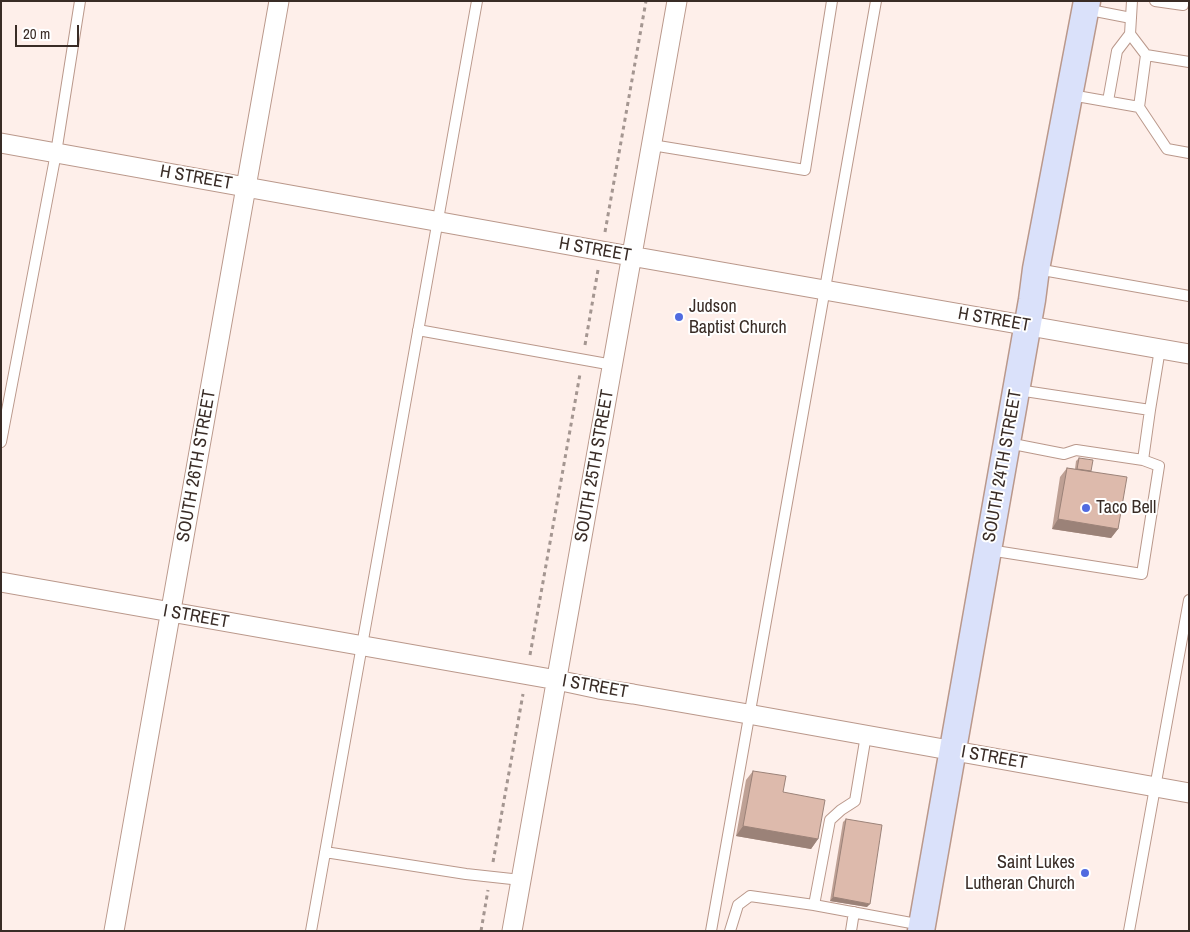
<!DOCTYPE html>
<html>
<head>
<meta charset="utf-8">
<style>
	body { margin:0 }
	#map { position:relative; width:1190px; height:932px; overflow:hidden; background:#feefea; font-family:"Archivo Narrow",sans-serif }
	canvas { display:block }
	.frame { position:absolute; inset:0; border:2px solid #392c26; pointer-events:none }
	.scale { position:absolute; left:15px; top:25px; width:64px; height:22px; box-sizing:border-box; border:2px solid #392c26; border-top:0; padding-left:6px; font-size:15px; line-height:18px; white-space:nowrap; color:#392c26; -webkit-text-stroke:4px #fff; paint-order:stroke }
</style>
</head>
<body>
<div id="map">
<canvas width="1190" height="932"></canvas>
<div class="frame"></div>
<div class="scale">20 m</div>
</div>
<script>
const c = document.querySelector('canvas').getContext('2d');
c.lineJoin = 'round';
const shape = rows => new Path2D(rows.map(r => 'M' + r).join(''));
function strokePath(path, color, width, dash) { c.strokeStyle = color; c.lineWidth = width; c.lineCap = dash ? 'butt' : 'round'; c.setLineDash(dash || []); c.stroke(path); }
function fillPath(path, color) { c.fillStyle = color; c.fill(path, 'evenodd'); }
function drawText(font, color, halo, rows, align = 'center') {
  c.font = font + ' "Archivo Narrow",sans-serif'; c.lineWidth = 4; c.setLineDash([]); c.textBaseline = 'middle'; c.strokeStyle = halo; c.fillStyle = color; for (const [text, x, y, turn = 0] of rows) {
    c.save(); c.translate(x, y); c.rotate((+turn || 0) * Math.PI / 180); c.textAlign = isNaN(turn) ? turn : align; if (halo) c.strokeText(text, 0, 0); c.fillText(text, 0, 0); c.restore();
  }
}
const service = shape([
	[1155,1,1183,5,1184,1],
	[1085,9,1131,18],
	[1146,55,1189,62],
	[1071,95,1139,107,1146,55,1130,34,1132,1],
	[1108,101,1117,51,1130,34],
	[1139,107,1167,149,1189,153],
	[652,145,805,170,832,1],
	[1037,269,1189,296],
	[418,330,613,365],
	[1018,390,1150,410,1160,349],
	[1,442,56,153,80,1],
	[1008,443,1064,454,1076,450,1143,460,1150,410],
	[989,550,1142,574,1159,466,1143,460],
	[866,735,855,801,841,810,830,820,814,905,922,925],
	[325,852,466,874,521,880],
	[311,931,477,1],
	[711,931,876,1],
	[730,931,738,905,750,896,814,905],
	[851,931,854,912],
	[1129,931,1189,600]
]);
const minor = shape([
	[1,143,602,251,1189,354],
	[1,582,557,680,599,689,633,694,748,714,1189,793],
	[114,931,279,1],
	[512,931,677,1]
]);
const secondary = shape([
	[921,931,1032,300,1036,269,1087,1]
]);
strokePath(service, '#ba988b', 12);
strokePath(minor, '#ba988b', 21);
strokePath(secondary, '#ba988b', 29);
strokePath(shape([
	[605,232,646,1],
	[585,345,598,270],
	[530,655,580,374],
	[493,862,523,694],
	[481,931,488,890]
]), '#a49691', 3, [4, 4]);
strokePath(service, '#fff', 10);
strokePath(minor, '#fff', 19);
strokePath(secondary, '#dae1fa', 26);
fillPath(shape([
	[1079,458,1091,471,1118,529,1111,538,1052,529,1060,477,1067,468,1075,469,1076,461],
	[753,771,783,792,818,839,811,849,736,836,746,780],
	[846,819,867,907,830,901,843,822]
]), '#bea094');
fillPath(shape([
	[1058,519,1118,529,1111,538,1052,529],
	[743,826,818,839,811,849,736,836],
	[833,897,870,904,867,907,830,901]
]), '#9b8278');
const building = shape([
	[1079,458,1093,460,1091,471,1077,469,1079,458],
	[1067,468,1127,477,1118,529,1058,519,1067,468],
	[753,771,786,776,783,792,825,800,818,839,743,826,753,771],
	[846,819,882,825,870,904,833,897,846,819]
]);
fillPath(building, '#ddbaac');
strokePath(building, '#9b8278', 1);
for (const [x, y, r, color] of [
	[679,317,5,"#516be0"],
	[1086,508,5,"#516be0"],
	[1085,873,5,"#516be0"]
]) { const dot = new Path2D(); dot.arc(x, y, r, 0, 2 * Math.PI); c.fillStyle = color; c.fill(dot); strokePath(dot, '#fff', 2); }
drawText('18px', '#392c26', '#fff', [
	["H STREET",196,178,10],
	["H STREET",595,250,10],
	["H STREET",994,320,10],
	["SOUTH 26TH STREET",197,466,-80],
	["SOUTH 25TH STREET",595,466,-80],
	["SOUTH 24TH STREET",1003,466,-80],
	["I STREET",196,617,10],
	["I STREET",595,687,10],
	["I STREET",994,758,10]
]);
drawText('18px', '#392c26', '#fff', [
	["Judson",689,307],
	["Baptist Church",689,328],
	["Taco Bell",1096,508],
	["Saint Lukes",1075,863,"right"],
	["Lutheran Church",1075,884,"right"]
], 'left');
</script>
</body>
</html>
